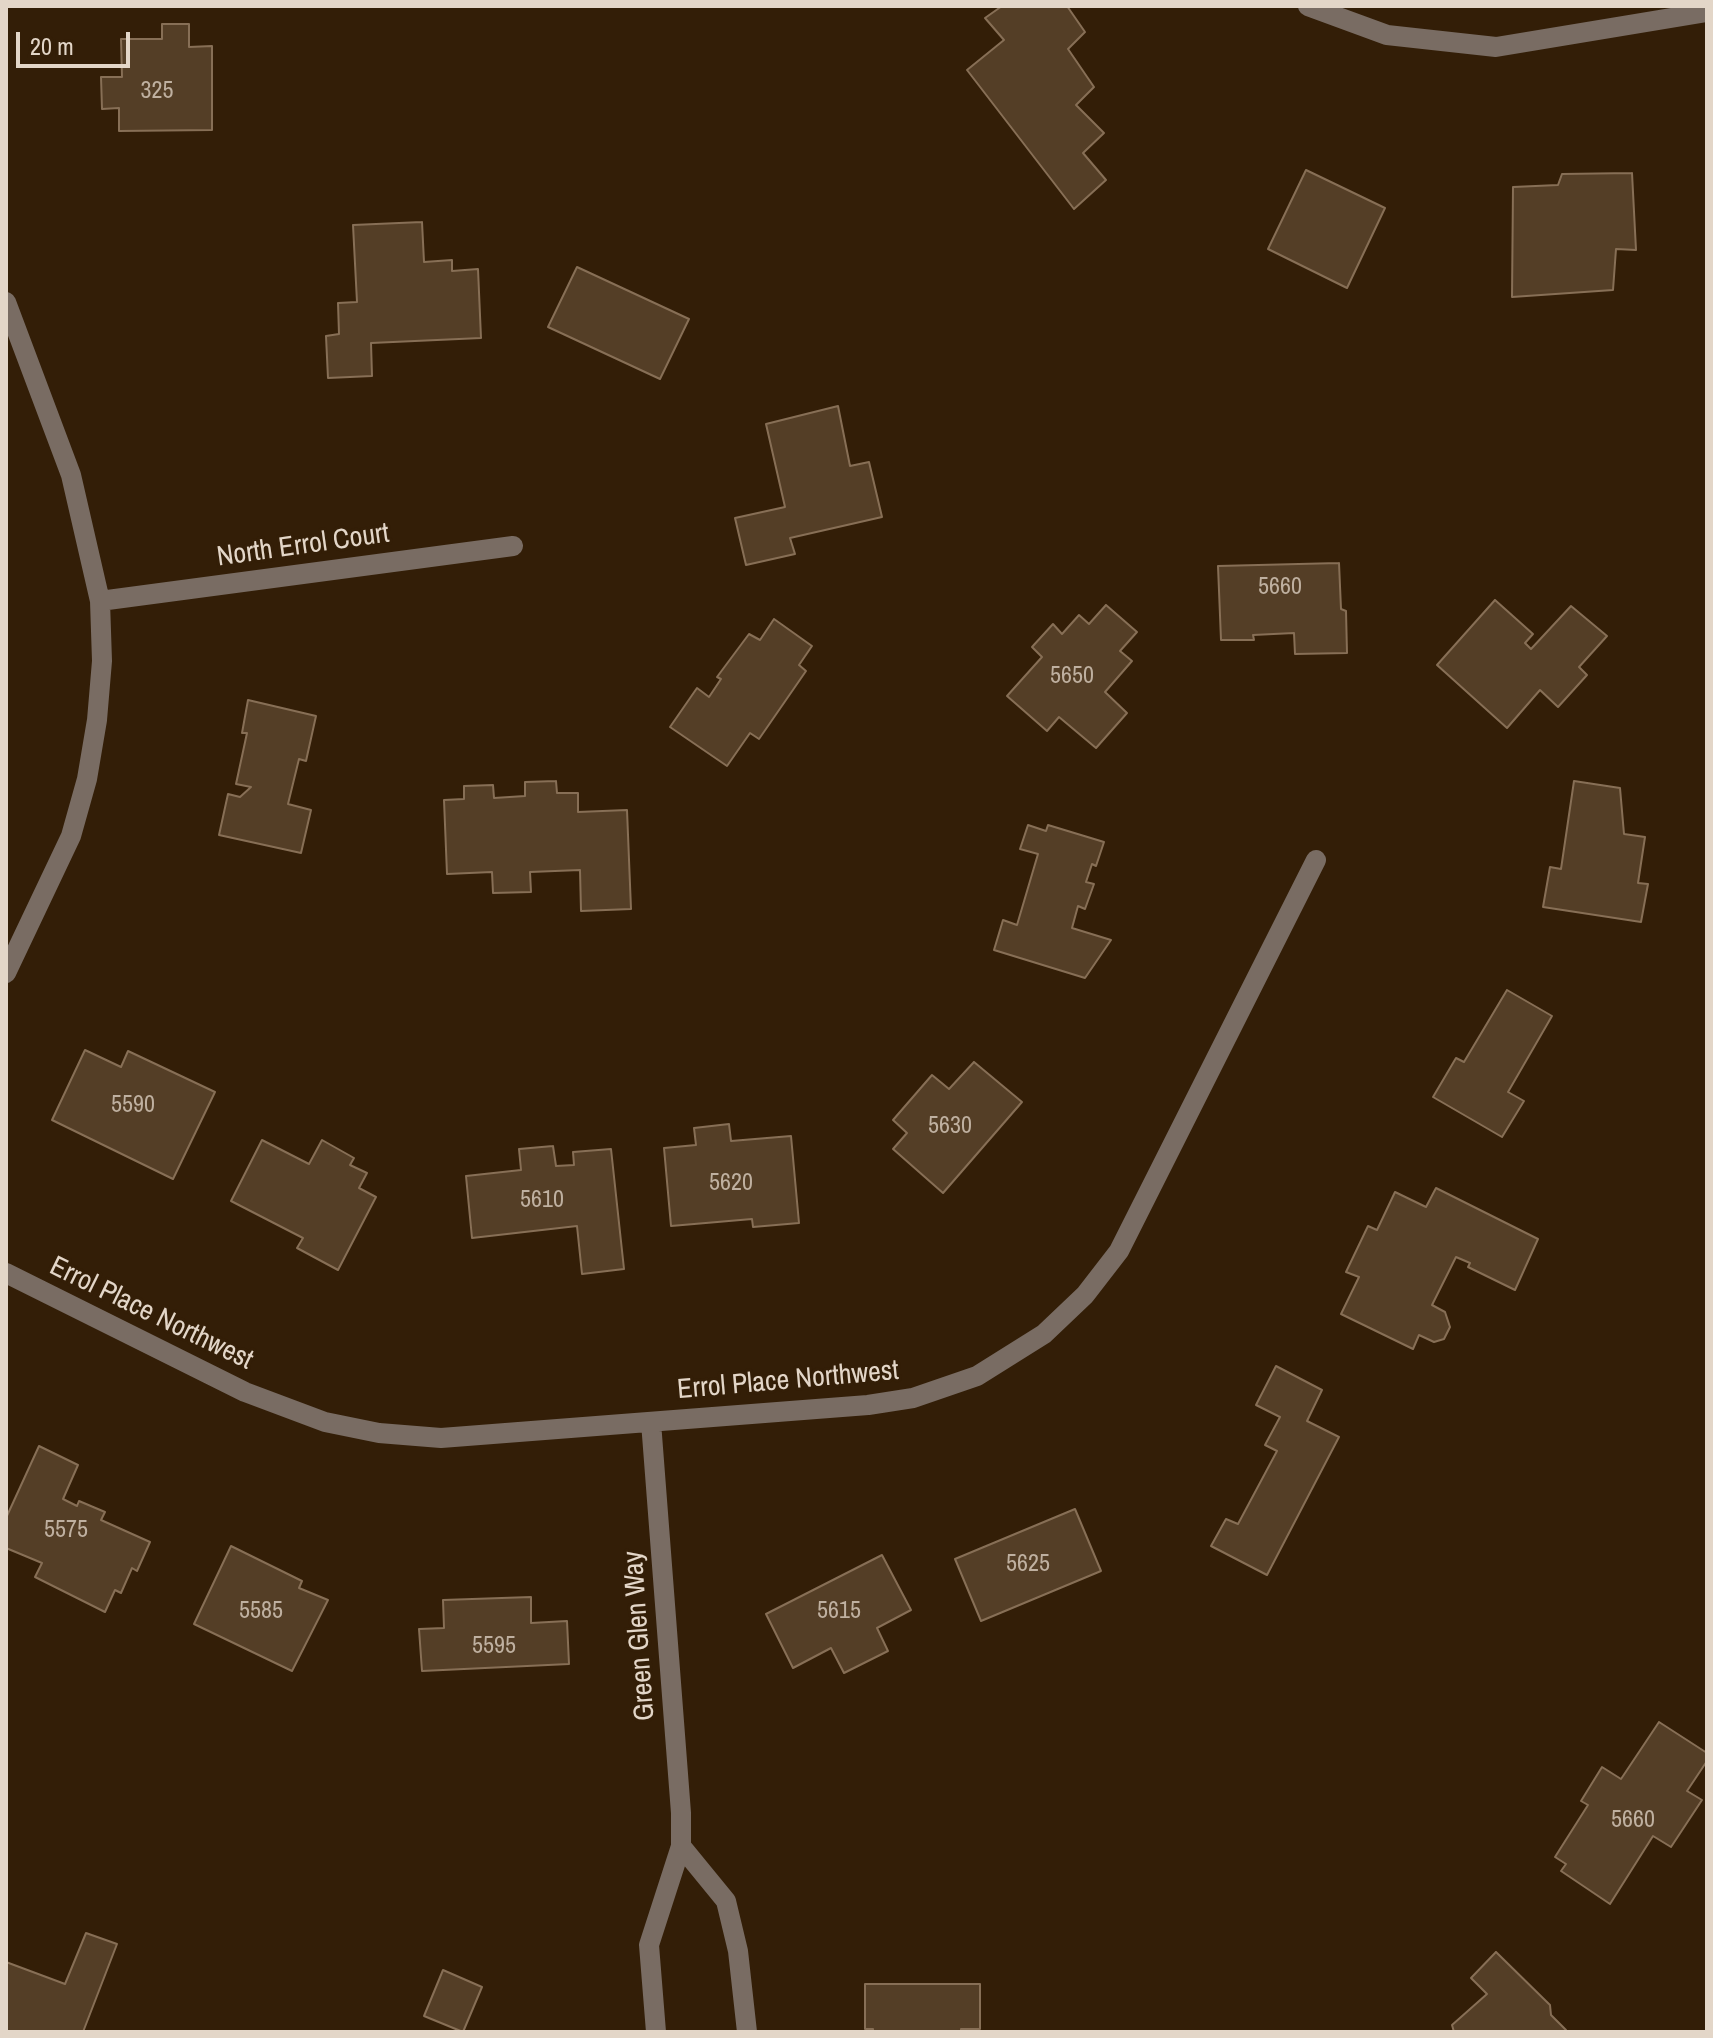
<!DOCTYPE html>
<html>
<head>
<meta charset="utf-8">
<style>
	body { margin:0 }
	#map { position:relative; width:1713px; height:2038px; overflow:hidden; background:#331e07; font-family:"Archivo Narrow",sans-serif }
	canvas { display:block }
	.frame { position:absolute; inset:0; border:8px solid #e3d6c8; pointer-events:none }
	.scale { position:absolute; left:16px; top:32px; width:114px; height:36px; box-sizing:border-box; border:4px solid #e3d6c8; border-top:0; padding-left:10px; font-size:24px; line-height:28px; white-space:nowrap; color:#e3d6c8; -webkit-text-stroke:6px #331e07; paint-order:stroke }
</style>
</head>
<body>
<div id="map">
<canvas width="1713" height="2038"></canvas>
<div class="frame"></div>
<div class="scale">20 m</div>
</div>
<script>
const c = document.querySelector('canvas').getContext('2d');
c.lineJoin = 'round';
function fillPath(path, color) { c.fillStyle = color; c.fill(path, 'evenodd'); }
const shape = rows => new Path2D(rows.map(r => 'M' + r).join(''));
function strokePath(path, color, width, dash) { c.strokeStyle = color; c.lineWidth = width; c.lineCap = dash ? 'butt' : 'round'; c.setLineDash(dash || []); c.stroke(path); }
function drawText(font, color, halo, rows, align = 'center') {
  c.font = font + ' "Archivo Narrow",sans-serif'; c.lineWidth = 6; c.setLineDash([]); c.textBaseline = 'middle'; c.strokeStyle = halo; c.fillStyle = color; for (const [text, x, y, turn = 0] of rows) {
    c.save(); c.translate(x, y); c.rotate((+turn || 0) * Math.PI / 180); c.textAlign = isNaN(turn) ? turn : align; if (halo) c.strokeText(text, 0, 0); c.fillText(text, 0, 0); c.restore();
  }
}
const building = shape([
	[1002,6,1067,6,1085,32,1068,49,1094,87,1076,105,1104,133,1083,153,1106,180,1074,209,967,70,1004,40,985,18,1002,6],
	[162,24,189,24,189,47,212,46,212,130,119,131,119,108,102,109,101,77,122,77,121,39,162,39,162,24],
	[1306,170,1385,208,1347,288,1268,249,1306,170],
	[1632,173,1636,250,1616,249,1613,290,1512,297,1513,187,1558,185,1562,174,1632,173],
	[422,222,424,262,452,260,452,271,478,269,481,338,371,343,372,376,328,378,326,336,339,334,338,303,357,302,353,225,422,222],
	[577,267,689,319,660,379,548,327,577,267],
	[838,406,850,466,869,462,882,517,790,538,795,554,746,565,735,518,785,507,766,424,838,406],
	[1339,563,1341,609,1346,611,1347,653,1295,654,1294,633,1253,635,1254,640,1221,640,1218,566,1339,563],
	[1495,600,1533,634,1525,643,1531,649,1571,606,1607,636,1579,667,1587,675,1558,707,1540,690,1507,728,1437,665,1495,600],
	[1106,605,1137,632,1120,651,1132,661,1105,692,1127,713,1096,748,1059,717,1047,731,1007,696,1042,657,1032,647,1053,624,1062,634,1079,615,1089,624,1106,605],
	[774,619,812,646,799,665,806,671,759,739,750,733,727,766,670,727,697,688,709,697,721,679,717,677,749,634,760,640,774,619],
	[248,700,316,716,306,761,299,759,288,804,311,810,301,853,219,835,228,794,240,797,251,787,236,784,247,733,242,733,248,700],
	[556,781,557,793,578,793,578,812,627,810,631,909,581,911,580,870,530,872,531,892,493,893,492,872,447,874,444,800,464,799,464,786,493,785,494,798,525,796,525,782,556,781],
	[1574,781,1620,788,1624,834,1645,837,1638,883,1648,884,1641,922,1543,907,1550,867,1561,869,1574,781],
	[1028,825,1046,831,1048,825,1104,842,1096,866,1092,864,1086,882,1094,884,1085,909,1078,906,1072,928,1111,940,1085,978,994,950,1003,920,1017,925,1038,854,1020,849,1028,825],
	[1507,990,1552,1016,1508,1092,1524,1101,1502,1137,1433,1097,1456,1058,1464,1062,1507,990],
	[85,1050,121,1067,128,1051,215,1092,173,1179,52,1120,85,1050],
	[974,1062,1022,1102,943,1193,893,1149,907,1133,893,1120,932,1075,949,1089,974,1062],
	[729,1124,731,1141,791,1136,799,1223,753,1227,752,1219,671,1226,664,1148,696,1145,694,1128,729,1124],
	[262,1140,309,1164,322,1140,354,1158,350,1165,367,1173,359,1188,376,1197,338,1270,297,1248,303,1238,231,1201,262,1140],
	[553,1146,556,1166,574,1165,573,1152,611,1149,624,1269,582,1274,577,1226,472,1238,466,1176,521,1170,519,1149,553,1146],
	[1436,1188,1538,1239,1515,1290,1468,1267,1470,1263,1456,1257,1432,1305,1445,1312,1450,1327,1444,1339,1434,1342,1419,1335,1413,1349,1341,1314,1359,1277,1346,1272,1368,1226,1377,1230,1395,1192,1426,1207,1436,1188],
	[1276,1366,1322,1390,1307,1421,1339,1437,1267,1575,1211,1546,1226,1519,1238,1524,1277,1451,1265,1445,1280,1417,1256,1405,1276,1366],
	[39,1446,78,1465,63,1499,77,1506,79,1501,105,1512,101,1520,150,1542,137,1571,132,1568,121,1593,115,1590,105,1612,35,1577,42,1563,6,1548,6,1518,39,1446],
	[1075,1509,1101,1571,981,1621,955,1559,1075,1509],
	[231,1546,302,1581,299,1588,328,1600,292,1671,194,1624,231,1546],
	[882,1555,911,1610,877,1628,888,1651,844,1673,831,1648,793,1668,766,1614,882,1555],
	[531,1597,531,1623,567,1621,569,1664,422,1671,419,1629,444,1628,443,1600,531,1597],
	[1659,1722,1707,1753,1707,1761,1687,1791,1702,1800,1671,1847,1653,1836,1610,1904,1561,1871,1566,1864,1555,1857,1588,1805,1581,1801,1602,1767,1621,1779,1659,1722],
	[86,1933,117,1944,83,2032,6,2032,6,1962,65,1984,86,1933],
	[1496,1952,1550,2005,1551,2015,1566,2030,1564,2032,1454,2032,1452,2025,1487,1994,1471,1978,1496,1952],
	[443,1970,482,1987,463,2032,424,2016,443,1970],
	[865,1984,980,1984,980,2029,961,2029,961,2032,873,2032,873,2029,865,2029,865,1984]
]);
fillPath(building, '#543e26');
strokePath(building, '#876f56', 2);
strokePath(shape([
	[1308,6,1387,35,1496,47,1707,12],
	[6,302,71,475,100,601,102,661,97,720,87,779,71,836,6,973],
	[100,601,513,546],
	[6,1273,245,1392,325,1422,379,1433,441,1438,868,1405,913,1398,977,1376,1044,1334,1085,1295,1119,1251,1316,860],
	[651,1422,681,1813,681,1846,649,1945,656,2032],
	[681,1846,726,1901,738,1951,747,2032]
]), '#796c63', 20);
drawText('24px', '#bfb0a0', null, [
	["325",157,92],
	["5660",1280,588],
	["5650",1072,677],
	["5590",133,1106],
	["5630",950,1127],
	["5620",731,1184],
	["5610",542,1201],
	["5575",66,1531],
	["5625",1028,1565],
	["5585",261,1612],
	["5615",839,1612],
	["5595",494,1647],
	["5660",1633,1821]
]);
drawText('28px', '#e3d6c8', '#331e07', [
	["North Errol Court",303,546,-8],
	["Errol Place Northwest",151,1314,26],
	["Errol Place Northwest",788,1381,-5],
	["Green Glen Way",640,1636,-94]
]);
</script>
</body>
</html>
